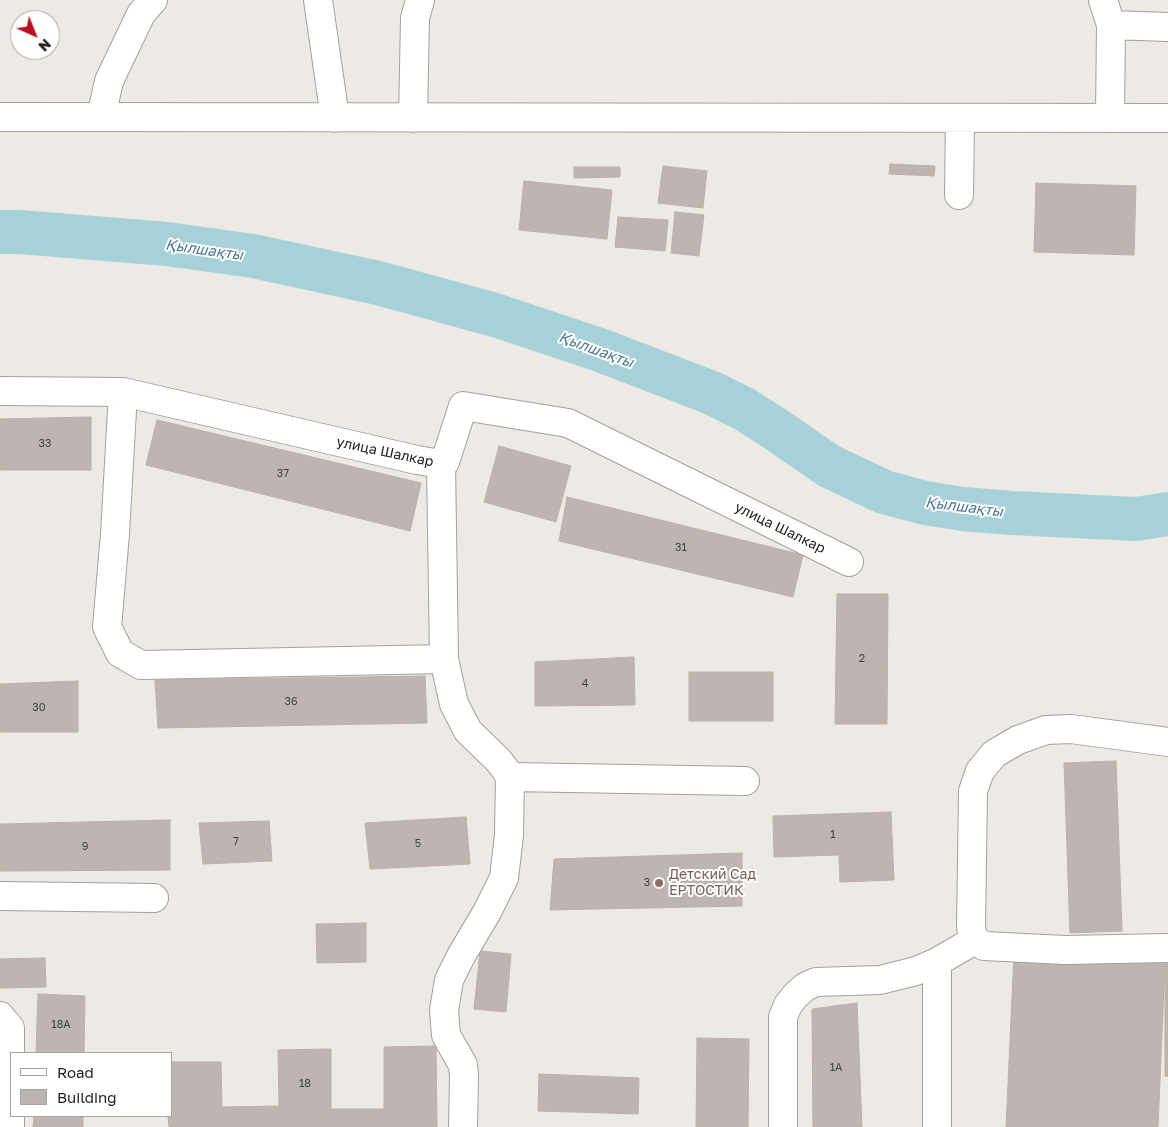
<!DOCTYPE html>
<html>
<head>
<meta charset="utf-8">
<style>
	body { margin:0 }
	#map { position:relative; width:1168px; height:1127px; overflow:hidden; background:#ede9e4; font-family:"Golos Text",sans-serif }
	canvas { display:block }
	.legend { position:absolute; left:10px; top:1052px; width:162px; height:65px; box-sizing:border-box; background:#fff; border:1px solid #a5a5a5; margin:0; padding:6px 9px; list-style:none; font-size:15px; color:#1d1d1d }
	.legend li { display:flex; align-items:center; gap:10px; height:25px }
	.legend b { width:25px; border:1px solid #a5a5a5 }
	.north { position:absolute; left:10px; top:10px; width:50px; height:50px; box-sizing:border-box; background:#fff; border:1px solid #a5a5a5; border-radius:50%; rotate:136deg; font-size:14px; font-weight:700; line-height:20px; text-align:center; color:#1d1d1d }
	.north::after { content:''; display:block; margin:auto; width:18px; height:22px; background:#ba1020; clip-path:polygon(50% 0,100% 100%,50% 72%,0 100%) }
</style>
</head>
<body>
<div id="map">
<canvas width="1168" height="1127"></canvas>
<ul class="legend">
<li><b style="height:6px;background:#fff"></b>Road</li>
<li><b style="height:14px;background:#bdb5b1"></b>Building</li>
</ul>
<div class="north">N</div>
</div>
<script>
const c = document.querySelector('canvas').getContext('2d');
c.lineJoin = 'round';
const shape = rows => new Path2D(rows.map(r => 'M' + r).join(''));
function strokePath(path, color, width, dash) { c.strokeStyle = color; c.lineWidth = width; c.lineCap = dash ? 'butt' : 'round'; c.setLineDash(dash || []); c.stroke(path); }
function fillPath(path, color) { c.fillStyle = color; c.fill(path, 'evenodd'); }
function drawText(font, color, halo, rows, align = 'center') {
  c.font = font + ' "Golos Text",sans-serif'; c.lineWidth = 4; c.setLineDash([]); c.textBaseline = 'middle'; c.strokeStyle = halo; c.fillStyle = color; for (const [text, x, y, turn = 0] of rows) {
    c.save(); c.translate(x, y); c.rotate((+turn || 0) * Math.PI / 180); c.textAlign = isNaN(turn) ? turn : align; if (halo) c.strokeText(text, 0, 0); c.fillText(text, 0, 0); c.restore();
  }
}
strokePath(shape([
	[0,232,20,232,167,244,253,256,378,283,495,315,600,350,712,393,744,409,774,428,829,466,884,492,925,503,963,509,1012,513,1136,519,1168,514]
]), '#a7d1d8', 44);
const building = shape([
	[890,164,935,166,934,176,889,174,890,164],
	[663,166,707,171,703,208,658,203,663,166],
	[574,167,620,167,620,177,574,178,574,167],
	[524,181,612,190,607,239,519,230,524,181],
	[1036,183,1136,186,1134,255,1034,252,1036,183],
	[675,212,704,215,699,256,671,253,675,212],
	[618,217,668,220,665,251,615,247,618,217],
	[91,417,91,470,0,470,0,419,91,417],
	[157,420,421,483,410,531,146,465,157,420],
	[499,446,571,466,556,522,484,502,499,446],
	[567,497,803,555,793,597,559,541,567,497],
	[837,594,888,594,887,724,835,724,837,594],
	[634,657,635,705,535,706,535,662,634,657],
	[689,672,773,672,773,721,689,721,689,672],
	[425,676,427,723,158,728,155,680,425,676],
	[78,681,78,732,0,732,0,684,78,681],
	[1116,761,1122,931,1070,933,1064,763,1116,761],
	[891,812,894,880,840,882,839,855,774,857,773,816,891,812],
	[466,817,470,864,370,869,365,823,466,817],
	[170,820,170,870,0,871,0,824,170,820],
	[269,821,272,861,203,864,199,823,269,821],
	[742,853,742,906,550,910,554,859,742,853],
	[366,923,366,962,317,963,316,924,366,923],
	[480,951,511,954,506,1012,474,1009,480,951],
	[1014,955,1165,962,1158,1127,1006,1127,1014,955],
	[45,958,46,987,0,988,0,959,45,958],
	[1165,962,1168,962,1168,1076,1165,1076,1165,962],
	[38,994,85,996,84,1053,36,1053,38,994],
	[857,1003,862,1127,813,1127,812,1009,857,1003],
	[697,1038,749,1039,748,1127,696,1127,697,1038],
	[436,1046,437,1127,169,1127,168,1116,171,1116,171,1062,221,1062,222,1107,279,1106,278,1050,331,1049,331,1109,384,1109,384,1047,436,1046],
	[539,1074,639,1078,638,1114,538,1111,539,1074],
	[34,1116,83,1116,83,1127,33,1127,34,1116]
]);
fillPath(building, '#bdb5b1');
strokePath(building, '#beafa7', 1);
const minor = shape([
	[318,0,335,118],
	[1103,0,1111,25,1110,118],
	[1111,25,1168,27],
	[0,117,1168,118],
	[101,117,109,81,141,14,153,0],
	[413,118,415,18,420,0],
	[959,195,960,118],
	[0,391,123,392,417,460,441,464,445,462,463,406,568,423,849,562],
	[123,392,115,534,107,627,120,653,141,665,444,659],
	[441,464,444,659,454,704,468,731,498,760,505,769,510,777,509,835,504,878,487,912,461,956,449,980,444,1010,446,1035,463,1065,464,1076,463,1127],
	[1168,742,1071,729,1046,730,1018,740,994,754,980,771,973,791,971,926,972,933,975,940,984,946,1065,950,1168,948],
	[510,777,745,781],
	[0,896,154,898],
	[0,1016,10,1028,10,1127],
	[783,1127,783,1017,788,1005,796,995,805,987,816,982,880,980,916,971,937,962,975,940],
	[937,1127,937,962]
]);
strokePath(minor, '#a1a1a1', 30);
strokePath(minor, '#fff', 28);
for (const [x, y, r, color] of [
	[659,883,5,"#8d6e63"]
]) { const dot = new Path2D(); dot.arc(x, y, r, 0, 2 * Math.PI); c.fillStyle = color; c.fill(dot); strokePath(dot, '#fff', 2); }
drawText('11px', '#454342', null, [
	["33",45,444],
	["37",283,474],
	["31",681,548],
	["2",862,659],
	["4",585,684],
	["36",291,702],
	["30",39,708],
	["1",833,835],
	["7",236,842],
	["5",418,844],
	["9",85,847],
	["3",647,883],
	["18А",61,1025],
	["1А",836,1068],
	["18",305,1084]
]);
drawText('14px', '#1d1d1d', '#fff', [
	["улица Шалкар",385,452,12],
	["улица Шалкар",780,528,26]
]);
drawText('14px', '#785e54', '#fff', [
	["Детский Сад",669,875],
	["ЕРТОСТИК",669,891]
], 'left');
drawText('italic 15px', '#4c7895', '#fff', [
	["Қылшақты",204,250,8],
	["Қылшақты",596,350,20],
	["Қылшақты",964,507,7]
]);
</script>
</body>
</html>
